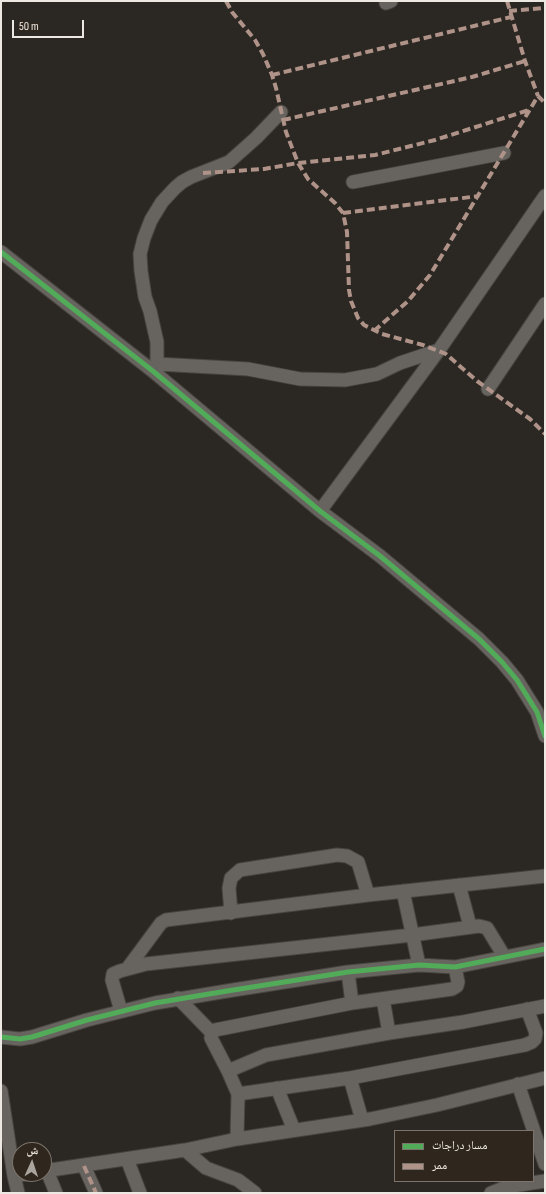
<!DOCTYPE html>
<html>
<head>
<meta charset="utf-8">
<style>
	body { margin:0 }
	#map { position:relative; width:546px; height:1194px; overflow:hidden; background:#2b2722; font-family:"Sofia Sans Condensed","Noto Naskh Arabic",sans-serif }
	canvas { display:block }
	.frame { position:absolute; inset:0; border:2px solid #ede8e1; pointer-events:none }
	.legend { position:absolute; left:394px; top:1130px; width:140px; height:52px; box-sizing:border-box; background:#2f271e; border:1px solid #7b746c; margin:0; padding:5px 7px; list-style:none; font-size:12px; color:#ede8e1 }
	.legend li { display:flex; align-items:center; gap:8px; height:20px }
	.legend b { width:20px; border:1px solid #7b746c }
	.north { position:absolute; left:12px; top:1142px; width:40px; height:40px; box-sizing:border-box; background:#2f271e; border:1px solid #7b746c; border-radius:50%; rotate:3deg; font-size:11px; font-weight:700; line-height:16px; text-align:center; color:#ede8e1 }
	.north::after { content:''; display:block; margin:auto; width:14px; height:18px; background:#a9a49e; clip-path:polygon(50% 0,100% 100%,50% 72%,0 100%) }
	.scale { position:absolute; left:12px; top:20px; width:72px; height:18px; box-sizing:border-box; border:2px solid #ede8e1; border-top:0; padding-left:5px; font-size:12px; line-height:14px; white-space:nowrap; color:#ede8e1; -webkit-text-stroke:3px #2f271e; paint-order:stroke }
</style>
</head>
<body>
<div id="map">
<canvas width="546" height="1194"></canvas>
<div class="frame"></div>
<ul class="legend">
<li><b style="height:5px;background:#51ab58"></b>مسار دراجات</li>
<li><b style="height:5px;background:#af9288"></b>ممر</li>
</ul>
<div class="north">ش</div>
<div class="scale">50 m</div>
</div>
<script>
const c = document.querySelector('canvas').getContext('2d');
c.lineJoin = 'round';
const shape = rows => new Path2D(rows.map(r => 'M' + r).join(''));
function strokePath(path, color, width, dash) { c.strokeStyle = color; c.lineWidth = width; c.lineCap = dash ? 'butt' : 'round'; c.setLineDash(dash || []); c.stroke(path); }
const minor = shape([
	[386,3,391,1],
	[353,182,504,153],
	[1,252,154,372,320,511,380,556,479,639,502,662,517,680,537,712,545,736],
	[157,364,248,369,300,379,345,380,377,374,400,363,439,350],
	[154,372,157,364,157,342,150,311,145,297,141,271,140,254,144,238,151,220,162,202,175,188,182,182,191,177,229,162,256,138,281,112],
	[488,389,545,304],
	[320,511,439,350,545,196],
	[459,885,470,926],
	[403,891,419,965],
	[231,913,229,888,231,878,240,870,337,855,347,856,358,862,368,895],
	[127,969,161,923,166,920,368,895,545,876],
	[348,972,352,1003],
	[178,998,212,1033],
	[383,999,389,1033],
	[121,1011,112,980,113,974,120,971,146,964,412,935,479,926,487,928,504,956],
	[1,1037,20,1039,32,1037,87,1020,155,1003,227,991,348,972,419,965,455,967,545,949],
	[228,1071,266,1055,389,1033,463,1022,545,1006],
	[350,1078,362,1120],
	[518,1084,545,1164],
	[277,1088,294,1130],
	[1,1091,14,1176,26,1174],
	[238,1094,350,1078,525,1045,532,1042,535,1039,536,1033,527,1009],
	[237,1139,238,1094,228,1071,211,1038,212,1033,215,1030,352,1003,452,989,457,986,458,982,455,967],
	[185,1150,206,1168,238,1180,255,1193],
	[127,1159,140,1193],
	[84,1166,96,1193],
	[44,1171,185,1150,237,1139,370,1119,437,1105,545,1078],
	[47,1171,56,1193],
	[14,1176,18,1193],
	[491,1193,506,1187,545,1181]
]);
strokePath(minor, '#47433f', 15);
strokePath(minor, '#676460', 13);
strokePath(shape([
	[226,1,232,12,255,40,263,54,272,75,276,88,286,132,298,163,308,179,335,203,343,213,347,232,349,290,351,301,358,318,364,325,382,334,423,345,446,354,477,381,530,419,545,434],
	[507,1,525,61,538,96],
	[509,11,545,8],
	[272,75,511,17],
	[283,120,472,77,525,61],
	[203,173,264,169,298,163,375,155,435,140,529,110],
	[343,213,479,196],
	[374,331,408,301,430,275,538,96,545,103],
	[84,1166,96,1193]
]), '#af9288', 4, [8, 4]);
strokePath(shape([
	[1,252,154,372,320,511,380,556,479,639,502,662,517,680,537,712,545,736],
	[1,1037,20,1039,32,1037,87,1020,155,1003,227,991,348,972,419,965,455,967,545,949]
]), '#51ab58', 5);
</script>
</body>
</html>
